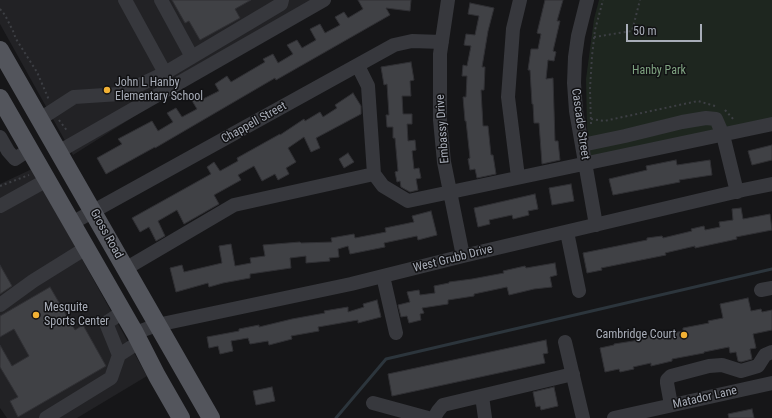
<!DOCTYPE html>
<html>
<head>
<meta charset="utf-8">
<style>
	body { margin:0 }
	#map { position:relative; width:772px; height:418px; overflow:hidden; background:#161618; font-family:"Roboto Condensed",sans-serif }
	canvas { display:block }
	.scale { position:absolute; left:626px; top:24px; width:76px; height:18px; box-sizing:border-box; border:2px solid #a8adb8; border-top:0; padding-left:5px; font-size:12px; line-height:14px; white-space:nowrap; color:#a8adb8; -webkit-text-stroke:3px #111113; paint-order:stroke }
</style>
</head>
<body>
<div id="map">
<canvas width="772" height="418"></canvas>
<div class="scale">50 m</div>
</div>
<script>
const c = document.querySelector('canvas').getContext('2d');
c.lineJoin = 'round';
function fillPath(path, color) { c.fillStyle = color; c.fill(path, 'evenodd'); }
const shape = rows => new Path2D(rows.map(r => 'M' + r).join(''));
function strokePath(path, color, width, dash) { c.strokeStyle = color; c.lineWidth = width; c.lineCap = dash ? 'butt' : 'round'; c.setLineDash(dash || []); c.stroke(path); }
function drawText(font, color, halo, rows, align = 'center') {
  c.font = font + ' "Roboto Condensed",sans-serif'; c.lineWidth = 3; c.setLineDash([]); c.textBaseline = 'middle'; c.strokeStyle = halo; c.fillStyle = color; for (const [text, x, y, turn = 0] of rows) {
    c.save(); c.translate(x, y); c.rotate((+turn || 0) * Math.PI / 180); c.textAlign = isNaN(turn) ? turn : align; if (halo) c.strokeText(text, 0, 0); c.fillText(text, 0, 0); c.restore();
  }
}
fillPath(shape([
	[0,0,319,0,73,155,0,24],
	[32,169,147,376,77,418,7,418,0,408,0,184]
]), '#222225');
fillPath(shape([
	[599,0,772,0,772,120,591,159,587,127,586,79,594,19]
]), '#1e261f');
strokePath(shape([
	[336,418,386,359,772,269]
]), '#2c353c', 3);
const building = shape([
	[172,0,251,0,235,9,240,18,200,40,189,21,185,23,172,0],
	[358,0,411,0,410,11,386,8,390,15,276,80,275,78,155,148,155,147,106,174,97,158,122,144,118,139,152,121,158,131,173,122,167,113,176,108,182,117,197,109,191,99,200,94,203,99,219,91,215,84,227,76,231,82,265,62,263,59,273,54,278,63,293,54,287,45,297,40,302,48,316,40,310,29,320,24,325,33,340,25,335,17,344,12,348,18,363,9,358,0],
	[545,0,563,0,557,21,560,21,553,51,556,52,554,61,548,60,546,79,553,78,555,141,558,141,560,160,542,164,539,123,534,123,533,104,532,104,530,70,528,70,531,49,538,49,541,34,537,33,545,0],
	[470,3,494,8,488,31,482,67,485,67,484,90,481,90,483,126,488,126,491,155,493,155,496,174,477,178,475,169,470,170,468,159,470,158,466,121,465,121,463,97,466,97,467,76,462,76,463,65,467,66,471,46,464,45,466,34,475,35,479,16,468,14,470,3],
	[411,62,414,80,410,81,411,96,402,96,403,114,412,114,412,124,407,124,408,141,415,140,416,150,412,151,414,169,419,168,421,178,416,179,418,190,410,192,401,187,400,181,397,182,395,172,398,171,395,138,393,138,393,127,387,127,386,115,389,115,387,84,384,85,381,67,411,62],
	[353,93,361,106,361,114,316,138,320,148,311,152,304,137,288,148,296,162,286,168,289,174,278,180,275,174,262,181,254,166,238,175,241,180,214,195,219,204,184,224,177,210,158,221,165,236,156,241,149,227,140,232,132,218,211,174,207,167,214,162,220,171,238,161,237,158,280,134,280,135,304,119,305,121,320,112,323,117,337,108,335,105,353,93],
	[772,145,772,160,752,165,748,151,772,145],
	[348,153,354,162,344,168,339,159,348,153],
	[676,160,677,165,710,160,712,175,679,180,680,182,613,195,609,179,647,170,646,166,676,160],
	[571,184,574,201,552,205,549,188,571,184],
	[535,194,538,209,528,211,529,215,513,219,512,215,489,220,490,224,478,227,474,208,535,194],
	[741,208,743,219,770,214,772,230,736,237,737,239,695,248,695,246,665,253,666,255,601,268,602,270,587,273,583,253,647,240,647,238,662,236,663,238,692,231,691,229,704,226,705,230,720,227,719,222,733,220,732,209,741,208],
	[431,211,437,235,418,240,417,236,384,243,385,247,350,254,348,246,338,249,339,257,329,258,330,261,306,263,306,256,290,258,291,268,250,274,250,278,223,283,209,287,208,283,176,292,170,268,182,265,184,272,222,263,219,246,231,244,235,266,251,263,250,258,265,256,263,245,300,242,301,243,332,242,331,238,354,234,355,238,386,232,385,228,414,222,412,216,431,211],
	[555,263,557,275,550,277,552,287,534,289,509,295,507,287,474,294,474,296,448,300,448,304,422,308,424,313,420,314,421,320,409,323,407,316,401,317,398,305,410,302,407,292,419,290,420,295,435,293,434,286,449,283,449,282,472,279,504,273,503,271,525,266,526,268,555,263],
	[0,265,12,286,0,294,0,265],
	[50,287,75,330,83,325,106,366,18,417,10,401,18,397,0,367,0,345,12,366,29,356,14,329,0,337,0,316,50,287],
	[748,298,751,311,761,309,762,312,772,310,772,330,753,334,756,348,750,349,752,359,741,362,738,361,736,352,730,353,729,347,704,352,704,353,672,359,672,361,651,366,651,363,633,367,634,369,620,372,619,369,605,372,600,348,614,345,614,344,646,339,645,336,666,332,667,334,683,331,683,328,709,323,708,321,723,318,720,304,748,298],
	[377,300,381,317,358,323,358,320,318,327,319,331,291,336,292,339,269,345,268,341,250,344,248,338,231,341,233,351,220,354,218,346,209,348,207,337,239,331,239,329,259,325,259,327,292,319,325,313,324,311,348,307,348,312,364,307,363,304,377,300],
	[546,340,548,353,543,354,545,363,392,396,388,374,546,340],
	[272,387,275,401,256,405,253,391,272,387],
	[554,387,558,406,541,410,540,406,536,407,533,392,554,387],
	[752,409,754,418,729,418,728,414,752,409]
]);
fillPath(building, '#404145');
strokePath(building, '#303034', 1);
strokePath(shape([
	[0,9,5,15,13,31,16,39,37,72,49,100],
	[594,37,632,31,640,0],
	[725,110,734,120],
	[591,119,604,121,698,101,715,106],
	[59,120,68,132],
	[591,124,590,89,592,56,595,30,603,0],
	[0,186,29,175]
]), '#3d3f44', 2, [2, 3]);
strokePath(shape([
	[125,0,165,73],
	[161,0,192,57],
	[448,0,440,54,440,120,444,162,463,256],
	[587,0,578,36,575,57,574,83,576,111,596,225],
	[358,66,368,86,374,174,383,186,408,201,772,124],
	[40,119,74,97,120,94,165,73,281,4,282,0],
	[0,137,8,151,15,159,30,149],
	[582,145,625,136,682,122,706,118,716,119,723,135,737,192],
	[58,152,324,0],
	[518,177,508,97,513,29,520,0],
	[0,206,47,180],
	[72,223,394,45,412,41,442,42],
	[567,232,579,291],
	[125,269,234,205,374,174],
	[383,276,396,333],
	[761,290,772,288],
	[0,305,33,281,86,248],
	[135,333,157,325,351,284,463,256,743,190,772,184],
	[565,342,583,418],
	[119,355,106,323,123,312],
	[482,396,485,418],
	[373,403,428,418],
	[671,405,667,383,667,380,671,376,709,366,722,365,741,371,758,366,765,355,772,352],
	[46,418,111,378,119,355,139,342],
	[434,418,438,411,443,405,573,374],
	[614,418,772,383]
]), '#37383d', 14);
strokePath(shape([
	[0,50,211,418],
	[0,98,135,333,157,376,181,418]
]), '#53555c', 18);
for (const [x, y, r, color] of [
	[107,90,4,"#f2b134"],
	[36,315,4,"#f2b134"],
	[684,335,4,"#f2b134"]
]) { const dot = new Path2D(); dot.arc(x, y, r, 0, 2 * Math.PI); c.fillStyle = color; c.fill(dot); strokePath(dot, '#111113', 1.5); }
drawText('12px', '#7fa381', '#111113', [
	["Hanby Park",659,71]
]);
drawText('12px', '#a8adb8', '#111113', [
	["John L Hanby",115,83],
	["Elementary School",115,97],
	["Mesquite",44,308],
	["Sports Center",44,322],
	["Cambridge Court",676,335,"right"]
], 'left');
drawText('12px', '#a8adb8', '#111113', [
	["Chappell Street",254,123,-29],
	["Cascade Street",580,124,82],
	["Embassy Drive",443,129,-94],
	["Gross Road",106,234,61],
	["West Grubb Drive",453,259,-14],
	["Matador Lane",705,398,-13]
]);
</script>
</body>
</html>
